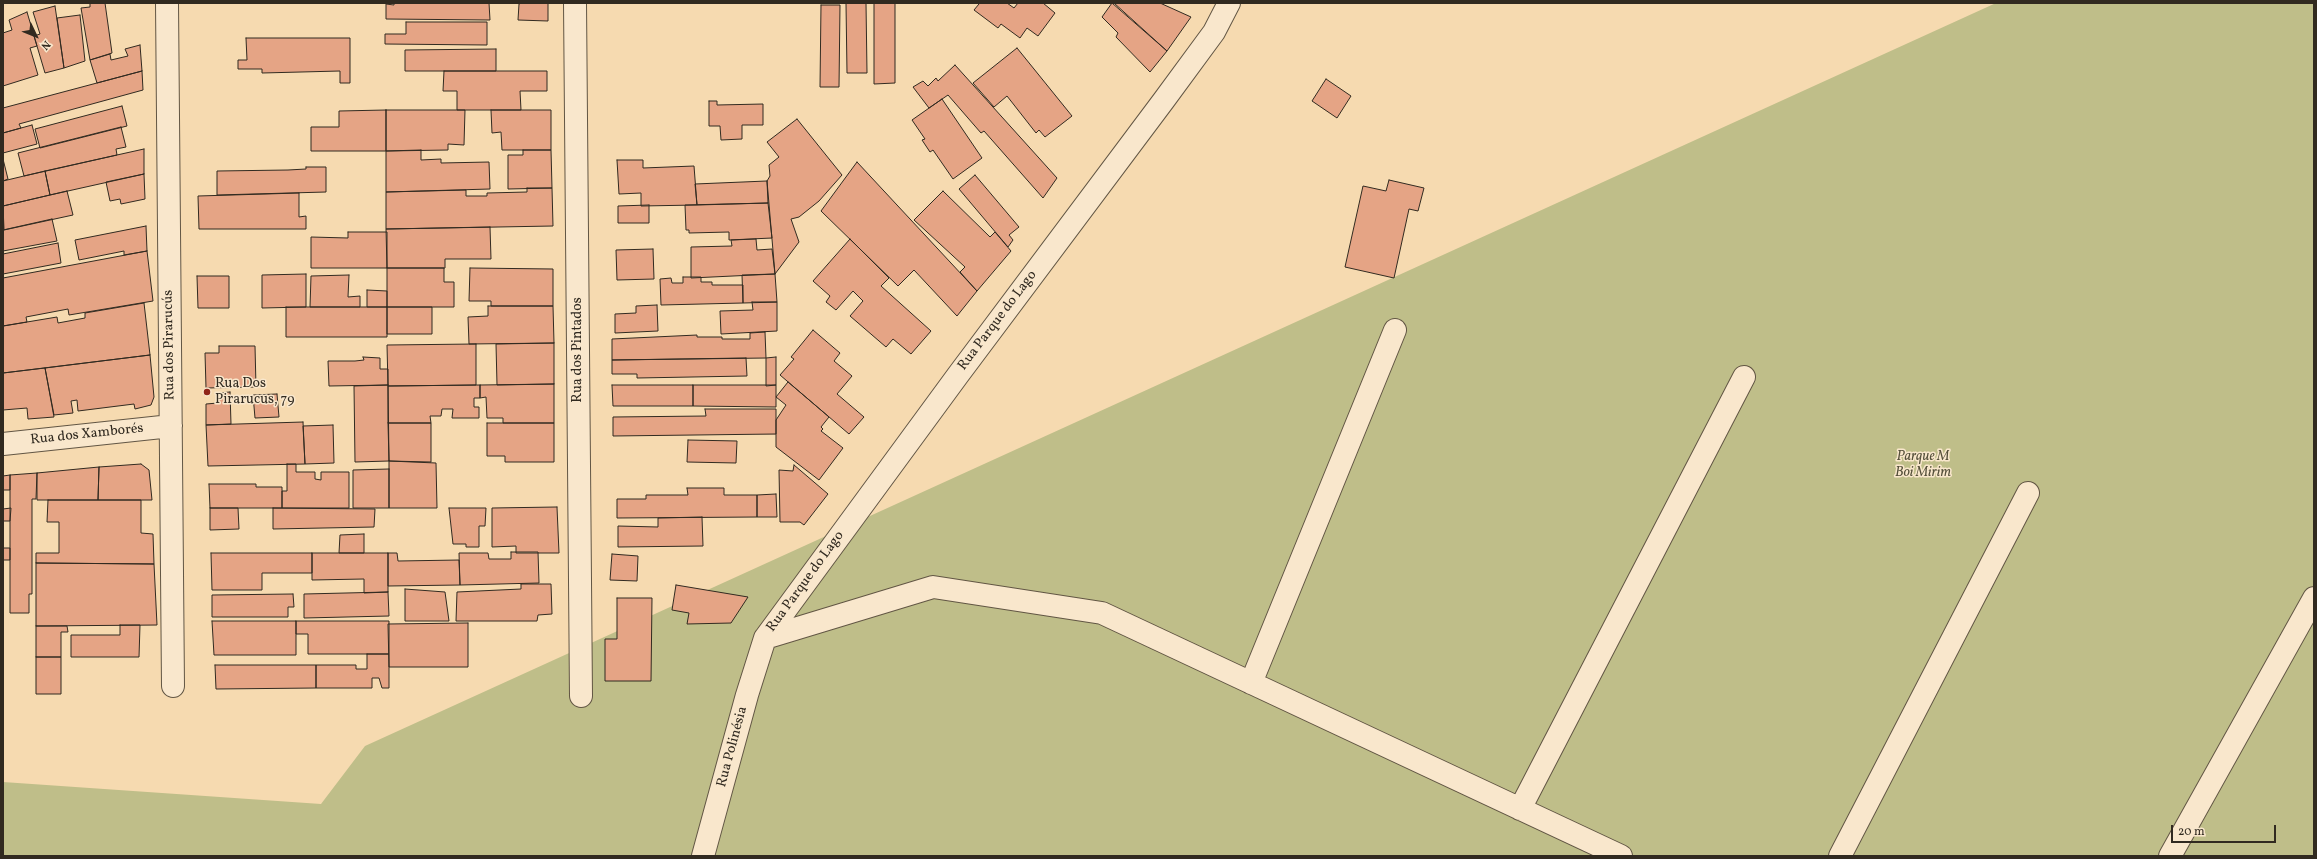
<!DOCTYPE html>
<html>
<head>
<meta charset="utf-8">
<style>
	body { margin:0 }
	#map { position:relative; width:2317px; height:859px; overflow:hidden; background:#f6dab0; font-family:Vollkorn,serif }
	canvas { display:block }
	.frame { position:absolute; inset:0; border:4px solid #312a20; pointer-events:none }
	.north { position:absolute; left:16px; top:16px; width:40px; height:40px; -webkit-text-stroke:3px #f9e7cc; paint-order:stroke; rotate:133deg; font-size:11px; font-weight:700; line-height:16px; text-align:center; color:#312a20 }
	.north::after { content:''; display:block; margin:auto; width:14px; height:18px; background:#312a20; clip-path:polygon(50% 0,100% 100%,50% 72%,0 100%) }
	.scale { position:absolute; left:2171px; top:825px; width:105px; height:18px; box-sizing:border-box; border:2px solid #312a20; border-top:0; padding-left:5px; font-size:12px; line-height:14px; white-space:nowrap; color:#312a20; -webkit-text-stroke:3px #f9e7cc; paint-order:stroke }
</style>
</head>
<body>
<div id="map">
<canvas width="2317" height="859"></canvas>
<div class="frame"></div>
<div class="north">N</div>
<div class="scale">20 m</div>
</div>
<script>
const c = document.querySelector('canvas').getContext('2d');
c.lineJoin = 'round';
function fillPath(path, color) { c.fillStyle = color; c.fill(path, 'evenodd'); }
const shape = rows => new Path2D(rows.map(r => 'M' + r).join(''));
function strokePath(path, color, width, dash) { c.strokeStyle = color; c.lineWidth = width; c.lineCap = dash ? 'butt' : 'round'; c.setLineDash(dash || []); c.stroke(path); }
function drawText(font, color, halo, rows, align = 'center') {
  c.font = font + ' Vollkorn,serif'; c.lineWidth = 3; c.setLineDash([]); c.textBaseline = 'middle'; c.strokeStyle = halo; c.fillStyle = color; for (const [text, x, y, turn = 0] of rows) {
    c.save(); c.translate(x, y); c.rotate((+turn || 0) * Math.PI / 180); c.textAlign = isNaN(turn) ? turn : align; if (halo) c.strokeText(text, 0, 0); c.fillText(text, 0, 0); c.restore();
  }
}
fillPath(shape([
	[1996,3,2314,3,2314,856,3,856,3,782,321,804,365,746]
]), '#bfbe89');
const building = shape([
	[90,3,105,3,112,53,90,60,81,8,90,7,90,3],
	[394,3,489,3,490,20,386,19,386,4,394,5,394,3],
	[521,3,548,3,548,21,518,20,519,4,521,3],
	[846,3,866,3,867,73,847,73,846,3],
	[874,3,895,3,895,83,874,84,874,3],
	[977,3,1007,3,1014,8,1018,3,1043,3,1055,13,1038,36,1027,28,1020,38,1001,24,998,28,974,10,979,4,977,3],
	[1112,3,1167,51,1150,72,1116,37,1118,33,1102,17,1112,3],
	[1114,3,1160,3,1191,17,1167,51,1114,3],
	[821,5,840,5,839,87,820,87,821,5],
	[55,6,64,68,45,73,34,36,40,34,33,12,55,6],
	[27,12,37,46,30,48,38,75,3,86,3,33,12,30,9,20,27,12],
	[80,15,85,61,64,68,57,18,80,15],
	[406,22,487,22,487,45,385,44,385,34,406,34,406,22],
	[246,38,350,38,350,83,340,83,340,71,262,73,262,69,238,69,238,60,247,60,246,38],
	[140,45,142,71,97,83,90,60,110,54,111,60,128,56,125,49,140,45],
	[1017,48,1072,116,1045,137,1039,130,1036,133,1007,96,994,107,973,83,1017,48],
	[496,49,496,71,405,71,405,50,496,49],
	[955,65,1057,178,1043,198,984,131,981,133,948,95,929,108,913,87,923,81,928,86,936,78,938,81,955,65],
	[142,71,143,90,19,124,21,128,3,133,3,108,142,71],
	[444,71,547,71,547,91,520,91,521,110,457,110,457,91,443,91,444,71],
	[1326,79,1351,96,1337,118,1312,101,1326,79],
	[942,99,982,158,953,179,933,150,930,152,922,140,925,139,912,120,942,99],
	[709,101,717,101,717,105,763,104,763,125,742,125,742,139,721,140,720,126,709,126,709,101],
	[122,106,127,126,40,148,35,129,122,106],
	[386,110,386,151,311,151,311,127,339,127,339,111,386,110],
	[386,110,465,110,464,145,448,144,448,150,386,151,386,110],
	[491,110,551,110,551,150,502,150,501,132,492,133,491,110],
	[797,119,842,175,819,201,799,217,791,219,799,242,775,274,767,181,770,176,769,165,779,157,767,142,797,119],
	[32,125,37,144,3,153,3,133,32,125],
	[121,127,126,147,116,149,117,155,24,176,18,153,121,127],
	[144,149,144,174,50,195,45,171,144,149],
	[421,150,421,160,441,159,441,163,489,162,490,189,386,192,386,151,421,150],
	[523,150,551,150,552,188,508,189,508,155,523,155,523,150],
	[3,159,8,179,3,181,3,159],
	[617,160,643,160,643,168,694,166,697,205,641,206,641,193,619,194,617,160],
	[857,162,977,291,957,316,914,270,898,286,821,211,857,162],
	[306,167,326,167,326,192,217,195,217,171,288,170,306,169,306,167],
	[45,171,50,195,3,206,3,181,45,171],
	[144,174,145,199,121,204,120,199,110,201,106,182,144,174],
	[975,175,1019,227,1009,235,1013,240,1008,247,959,189,975,175],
	[1389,180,1424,188,1418,211,1409,209,1394,278,1345,267,1363,186,1386,191,1389,180],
	[767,181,768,203,697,205,695,184,767,181],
	[527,188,552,188,553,226,386,229,386,192,466,190,466,196,487,196,487,193,527,192,527,188],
	[67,191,73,215,4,230,3,206,67,191],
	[943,191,990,237,995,232,1011,251,977,291,960,272,965,267,914,220,943,191],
	[299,193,299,217,306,216,306,229,199,229,198,196,299,193],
	[768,203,772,238,729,240,729,232,689,233,689,230,686,230,685,205,768,203],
	[649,205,649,223,618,223,618,206,649,205],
	[52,219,57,241,3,251,3,230,52,219],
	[146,226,147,251,124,255,124,251,79,260,75,240,146,226],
	[490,227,491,259,445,259,445,268,387,268,386,229,490,227],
	[348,232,387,232,387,268,311,268,311,237,348,238,348,232],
	[756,239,757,250,772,249,775,274,691,278,691,247,732,246,731,240,756,239],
	[850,239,889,278,881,286,931,331,911,354,893,339,886,347,850,316,863,301,853,291,836,310,826,302,830,296,813,281,850,239],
	[58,243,61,263,3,274,3,254,58,243],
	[653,249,654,279,617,280,616,250,653,249],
	[147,251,153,301,69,315,68,309,26,317,27,322,3,326,3,278,147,251],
	[387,268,444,268,444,282,454,282,454,307,387,307,387,268],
	[470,268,553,269,553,306,491,306,491,301,469,301,470,268],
	[306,274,306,307,262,308,262,275,306,274],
	[775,274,777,302,743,303,742,275,775,274],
	[349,275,348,297,360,296,360,307,310,307,311,276,349,275],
	[197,276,229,276,229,308,198,308,197,276],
	[683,277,701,277,701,282,712,282,712,285,743,285,743,303,661,305,660,279,671,278,672,283,683,283,683,277],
	[367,290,387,291,387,307,367,307,367,290],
	[752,302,777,302,777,331,721,334,720,311,753,310,752,302],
	[144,303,150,355,3,373,3,326,57,317,58,323,85,318,85,313,144,303],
	[657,305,658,331,615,333,615,314,636,313,636,306,657,305],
	[488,306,553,306,554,343,469,344,468,317,488,316,488,306],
	[286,307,387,307,387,337,286,337,286,307],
	[387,307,432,307,432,334,387,334,387,307],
	[813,330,840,353,834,361,852,376,837,394,864,417,849,434,780,375,794,359,791,357,813,330],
	[765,332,766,358,612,360,612,339,697,335,697,337,722,337,722,339,750,339,750,333,765,332],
	[554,343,554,384,497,385,496,344,554,343],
	[476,344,476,385,388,386,387,345,476,344],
	[219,346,255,346,256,387,206,388,205,353,219,353,219,346],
	[150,355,154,397,151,405,135,409,134,404,78,411,77,400,71,401,73,413,54,415,45,368,150,355],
	[363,357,380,358,380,369,388,369,388,385,329,386,328,361,355,361,364,360,363,357],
	[776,357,776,385,766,386,766,358,776,357],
	[746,358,747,376,637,378,637,374,612,374,612,360,746,358],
	[45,368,54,417,28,419,27,408,3,410,3,373,45,368],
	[788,382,829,417,821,427,823,429,821,431,843,448,819,480,776,447,776,420,786,405,776,397,788,382],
	[554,384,554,423,503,423,503,418,487,418,486,397,480,398,480,385,554,384],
	[388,385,389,461,355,462,354,386,388,385],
	[480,385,480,398,474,398,474,407,479,407,479,418,452,418,453,409,442,409,441,416,430,416,431,423,388,423,388,386,480,385],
	[612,385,693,385,693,406,613,406,612,385],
	[693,385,776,385,776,407,693,406,693,385],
	[230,392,231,424,206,425,206,404,218,403,217,393,230,392],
	[277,394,279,417,255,418,253,395,277,394],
	[705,409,776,409,776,434,613,436,613,417,706,416,705,409],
	[303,422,305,464,208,466,206,425,303,422],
	[388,423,431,423,431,462,389,461,388,423],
	[487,423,554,423,554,462,505,462,505,456,487,456,487,423],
	[333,425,334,463,305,464,303,426,333,425],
	[688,440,737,441,736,463,687,462,688,440],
	[389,461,436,463,437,508,389,508,389,461],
	[141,464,149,470,152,500,98,500,99,467,141,464],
	[287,464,296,464,296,472,315,472,315,479,321,480,321,472,349,472,349,508,282,508,282,491,287,491,287,464],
	[794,465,828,494,804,525,800,522,780,522,779,470,793,471,794,465],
	[99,467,98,500,37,500,37,473,99,467],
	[389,469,389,508,353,508,353,470,389,469],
	[37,473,36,499,32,499,32,594,29,594,29,613,10,613,10,475,37,473],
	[10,475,10,490,3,490,3,509,11,508,10,521,3,521,3,541,3,476,10,475],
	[209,484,256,484,256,487,282,487,282,508,210,508,209,484],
	[687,488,724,488,724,495,757,495,757,517,617,518,617,499,646,499,646,495,688,495,687,488],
	[776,494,777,517,757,517,757,495,776,494],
	[48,500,141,500,141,533,153,534,154,564,36,563,36,553,59,553,59,522,47,522,48,500],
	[557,507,559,553,516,553,516,546,492,547,492,508,557,507],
	[210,508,238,508,239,529,210,530,210,508],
	[273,508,375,509,374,527,273,529,273,508],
	[449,508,486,508,485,526,479,526,479,547,466,547,466,544,453,544,449,508],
	[702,517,703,546,618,547,618,526,658,527,658,518,702,517],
	[364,534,364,553,339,553,340,535,364,534],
	[3,548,10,548,10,560,3,560,3,562,3,548],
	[511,552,538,552,539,583,460,585,459,553,488,553,489,559,511,559,511,552],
	[211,553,312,553,312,573,262,573,262,590,212,590,211,553],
	[312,553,388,553,388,592,364,593,364,579,312,580,312,553],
	[388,553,397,553,398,561,459,560,460,585,388,586,388,553],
	[612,554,638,556,637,581,610,580,612,554],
	[36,563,154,564,157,625,36,626,36,563],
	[521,584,551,584,552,614,538,615,537,621,456,621,457,592,521,589,521,584],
	[676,585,748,597,731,623,687,624,689,613,672,610,676,585],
	[405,589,445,592,449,621,405,621,405,589],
	[388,592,389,616,304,618,304,594,388,592],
	[293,594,294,607,288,607,288,617,212,617,212,595,293,594],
	[617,598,652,598,651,681,605,681,605,639,617,639,617,598],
	[212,621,296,621,296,655,214,655,212,621],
	[296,621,389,621,389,654,308,654,308,634,296,634,296,621],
	[468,623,468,667,389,667,388,624,468,623],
	[120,625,140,625,139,657,71,657,71,635,120,635,120,625],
	[36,626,67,626,68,632,61,632,61,657,36,657,36,626],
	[367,654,389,654,389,688,382,688,379,678,372,678,372,688,316,688,316,665,356,665,356,669,367,669,367,654],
	[36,657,61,657,61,694,36,694,36,657],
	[215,665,316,665,316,688,216,689,215,665]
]);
fillPath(building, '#e5a485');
strokePath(building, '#312a20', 1);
const minor = shape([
	[167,3,173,686],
	[575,3,581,696],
	[3,444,171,426],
	[765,638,933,587,1102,613,1621,856],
	[1251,683,1395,330],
	[1520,809,1744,377],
	[703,856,747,695,765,638,958,375,1164,100,1214,32,1229,3],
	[1840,856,2028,493],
	[2170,856,2314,598]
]);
strokePath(minor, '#625644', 24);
strokePath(minor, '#f9e7cc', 22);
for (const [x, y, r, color] of [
	[207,392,4,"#8f2418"]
]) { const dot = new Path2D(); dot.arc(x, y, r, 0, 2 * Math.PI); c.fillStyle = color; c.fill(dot); strokePath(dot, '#f9e7cc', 1.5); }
drawText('14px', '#312a20', '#f9e7cc', [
	["Rua Parque do Lago",998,321,-53],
	["Rua dos Pirarucús",170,345,-91],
	["Rua dos Pintados",578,350,-90],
	["Rua dos Xamborés",87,435,-6],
	["Rua Parque do Lago",806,582,-54],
	["Rua Polinésia",733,747,-75]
]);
drawText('14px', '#312a20', '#f9e7cc', [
	["Rua Dos",215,384],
	["Pirarucus, 79",215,400]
], 'left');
drawText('italic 14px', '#544f3a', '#f9e7cc', [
	["Parque M",1923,457],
	["Boi Mirim",1923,473]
]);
</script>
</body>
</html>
